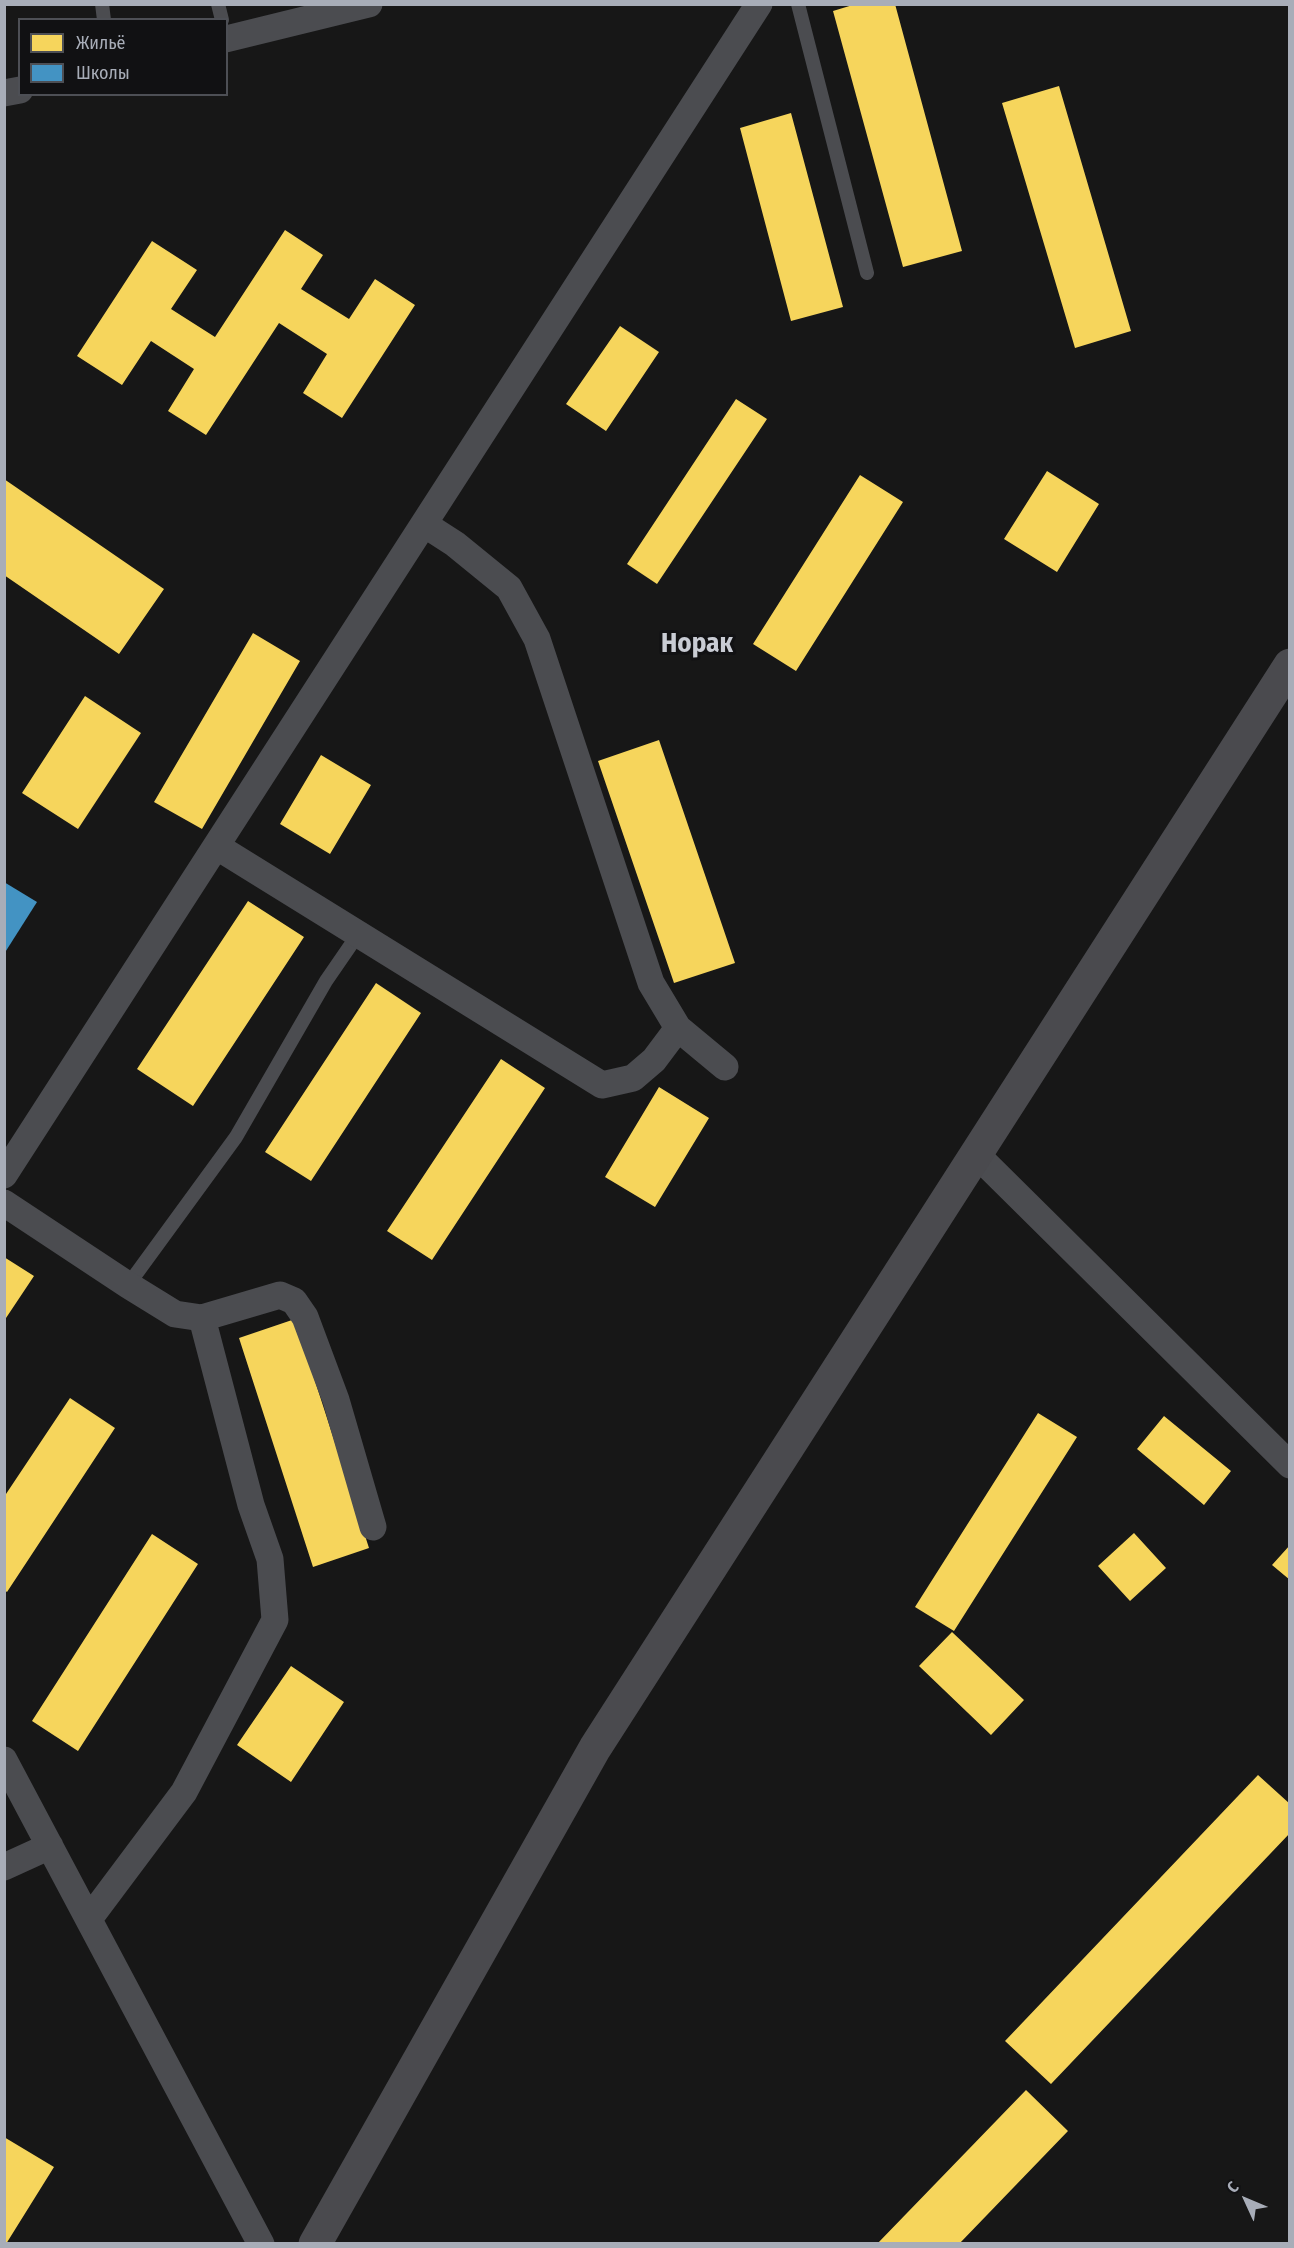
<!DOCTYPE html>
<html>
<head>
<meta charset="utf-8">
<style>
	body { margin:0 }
	#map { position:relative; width:1294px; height:2248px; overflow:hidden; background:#171717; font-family:"Fira Sans Condensed",sans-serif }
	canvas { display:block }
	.frame { position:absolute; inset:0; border:6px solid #a8adb8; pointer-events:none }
	.legend { position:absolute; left:18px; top:18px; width:210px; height:78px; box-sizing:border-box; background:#111113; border:2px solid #4d4f55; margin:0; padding:8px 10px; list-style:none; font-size:18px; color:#a8adb8 }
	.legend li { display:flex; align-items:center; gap:12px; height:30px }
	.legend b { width:30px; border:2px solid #4d4f55 }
	.north { position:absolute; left:1216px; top:2170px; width:60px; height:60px; -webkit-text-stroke:4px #111113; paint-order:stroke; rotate:314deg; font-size:16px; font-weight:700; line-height:24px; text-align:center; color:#a8adb8 }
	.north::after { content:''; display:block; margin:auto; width:21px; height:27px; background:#a8adb8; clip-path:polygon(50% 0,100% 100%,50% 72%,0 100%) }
</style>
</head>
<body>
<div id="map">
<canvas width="1294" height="2248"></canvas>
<div class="frame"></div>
<ul class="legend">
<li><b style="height:16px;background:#f6d55c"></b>Жильё</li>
<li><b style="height:16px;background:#4393c3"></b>Школы</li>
</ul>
<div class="north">С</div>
</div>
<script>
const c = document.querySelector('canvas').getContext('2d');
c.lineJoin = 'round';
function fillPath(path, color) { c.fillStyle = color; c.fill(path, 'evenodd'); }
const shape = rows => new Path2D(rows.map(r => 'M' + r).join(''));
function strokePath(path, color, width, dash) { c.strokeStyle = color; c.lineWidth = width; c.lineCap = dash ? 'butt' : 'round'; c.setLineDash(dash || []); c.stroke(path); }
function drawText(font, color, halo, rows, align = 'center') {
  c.font = font + ' "Fira Sans Condensed",sans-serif'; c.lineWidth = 6; c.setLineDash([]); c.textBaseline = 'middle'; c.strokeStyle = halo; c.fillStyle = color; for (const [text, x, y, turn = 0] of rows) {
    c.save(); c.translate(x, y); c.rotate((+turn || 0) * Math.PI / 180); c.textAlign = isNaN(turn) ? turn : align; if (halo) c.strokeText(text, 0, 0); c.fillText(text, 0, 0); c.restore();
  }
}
fillPath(shape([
	[856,4,895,4,962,251,903,267,833,11],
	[1059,86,1131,331,1075,348,1002,103],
	[791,113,843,307,791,321,740,128],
	[285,230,323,255,301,289,349,319,375,279,415,305,342,418,303,393,327,354,279,323,206,435,168,411,194,369,151,341,122,385,77,356,152,241,197,270,171,309,215,337],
	[620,326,659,352,606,431,566,404],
	[736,399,767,419,657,584,627,564],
	[1047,471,1099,504,1057,572,1004,539],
	[860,475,903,502,796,671,753,644],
	[4,479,164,589,119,654,4,575],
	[253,633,300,661,202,829,154,802],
	[85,696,141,733,78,829,22,793],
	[659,740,735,963,674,983,598,761],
	[321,755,371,785,330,854,280,824],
	[248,901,304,937,193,1106,137,1069],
	[376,983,421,1013,311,1181,265,1152],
	[501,1059,545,1088,432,1260,387,1231],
	[659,1087,709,1118,655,1207,605,1177],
	[4,1257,34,1276,4,1321],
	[295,1319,369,1548,313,1567,239,1338],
	[70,1398,115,1428,7,1592,4,1590,4,1497],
	[1038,1413,1077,1437,954,1631,915,1607],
	[1164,1416,1231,1471,1204,1505,1137,1449],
	[1134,1533,1166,1568,1130,1601,1098,1566],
	[152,1534,198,1564,78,1751,32,1721],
	[1290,1545,1290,1580,1272,1565],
	[952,1632,1024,1700,991,1735,919,1666],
	[291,1666,344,1702,291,1782,237,1745],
	[1258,1775,1290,1804,1290,1833,1051,2084,1005,2041],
	[1026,2090,1068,2131,959,2244,877,2244],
	[4,2137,54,2167,6,2244,4,2244]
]), '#f6d55c');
fillPath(shape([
	[4,882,37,902,4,954]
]), '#4393c3');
strokePath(shape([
	[102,4,104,20],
	[218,4,222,20],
	[798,4,867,273],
	[128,1285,236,1137,326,981,359,933]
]), '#4b4c50', 14);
strokePath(shape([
	[226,39,369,4],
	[4,93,20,90],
	[424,524,455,544,509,588,537,639,651,983,678,1028,725,1067],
	[216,846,602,1085,633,1078,654,1060,678,1028],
	[975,1153,1290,1465],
	[4,1175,759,4],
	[4,1203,128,1285,175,1314,202,1318,280,1295,294,1301,305,1317,336,1400,373,1527],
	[4,1760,261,2244],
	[4,1867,50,1846],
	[89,1919,184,1792,275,1620,270,1559,251,1505,202,1318]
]), '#4b4c50', 27);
strokePath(shape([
	[315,2244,595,1748,1290,665]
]), '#4a4a4e', 33);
drawText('bold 27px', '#c9ccd4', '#111113', [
	["Норак",697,644]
]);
</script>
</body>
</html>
